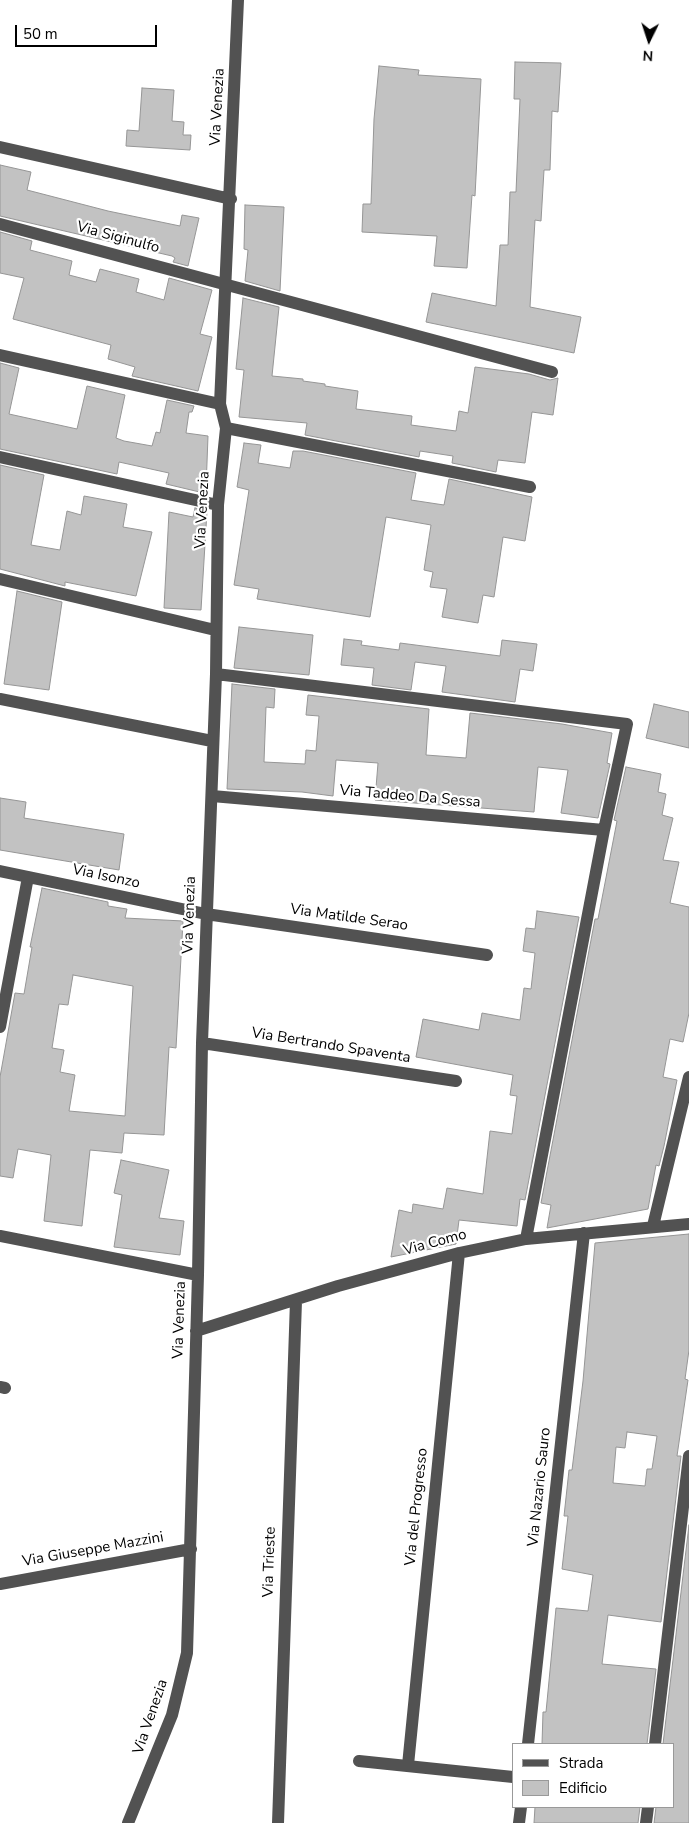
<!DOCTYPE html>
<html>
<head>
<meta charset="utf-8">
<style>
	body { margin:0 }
	#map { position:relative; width:689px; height:1823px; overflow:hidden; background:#fff; font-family:"Nunito Sans",sans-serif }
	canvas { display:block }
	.legend { position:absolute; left:512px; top:1743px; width:162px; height:65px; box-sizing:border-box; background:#fff; border:1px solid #999; margin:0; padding:6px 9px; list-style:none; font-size:15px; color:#000 }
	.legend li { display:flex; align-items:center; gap:10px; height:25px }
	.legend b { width:25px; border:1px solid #999 }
	.north { position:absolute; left:624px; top:15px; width:50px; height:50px; -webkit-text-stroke:4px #fff; paint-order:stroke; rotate:184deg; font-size:14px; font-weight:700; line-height:20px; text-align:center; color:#000 }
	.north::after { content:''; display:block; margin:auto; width:18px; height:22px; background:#000; clip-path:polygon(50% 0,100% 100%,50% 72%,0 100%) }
	.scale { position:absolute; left:15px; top:25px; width:142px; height:22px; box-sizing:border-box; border:2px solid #000; border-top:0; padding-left:6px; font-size:15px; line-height:18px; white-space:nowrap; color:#000; -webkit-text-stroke:4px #fff; paint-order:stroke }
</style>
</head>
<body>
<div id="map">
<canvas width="689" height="1823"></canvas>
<ul class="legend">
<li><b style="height:6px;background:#525252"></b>Strada</li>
<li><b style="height:14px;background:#c2c2c2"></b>Edificio</li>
</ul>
<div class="north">N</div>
<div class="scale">50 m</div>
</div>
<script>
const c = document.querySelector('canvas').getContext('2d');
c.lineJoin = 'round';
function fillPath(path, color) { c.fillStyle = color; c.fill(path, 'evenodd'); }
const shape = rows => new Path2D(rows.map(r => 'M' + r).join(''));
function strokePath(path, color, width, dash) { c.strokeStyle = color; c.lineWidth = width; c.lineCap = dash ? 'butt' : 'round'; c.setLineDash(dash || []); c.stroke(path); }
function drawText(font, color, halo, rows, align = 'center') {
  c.font = font + ' "Nunito Sans",sans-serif'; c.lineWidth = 4.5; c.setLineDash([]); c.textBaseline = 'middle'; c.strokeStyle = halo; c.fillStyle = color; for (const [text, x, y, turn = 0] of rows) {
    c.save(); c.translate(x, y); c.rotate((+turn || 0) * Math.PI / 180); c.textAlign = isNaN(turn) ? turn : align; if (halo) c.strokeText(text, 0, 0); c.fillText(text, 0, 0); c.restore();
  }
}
const building = shape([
	[515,62,561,63,558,112,552,111,550,170,544,170,541,221,535,220,530,307,581,317,574,353,426,322,432,293,496,306,500,245,508,245,510,192,516,192,520,99,514,99,515,62],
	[379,66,419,70,418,75,481,79,475,196,472,195,467,268,434,266,437,236,362,232,363,204,371,204,374,119,379,66],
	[142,88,174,90,172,121,184,122,183,135,191,135,190,150,126,146,127,130,139,131,142,88],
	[0,165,31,172,27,190,108,211,180,226,182,215,199,218,188,266,173,262,175,258,172,256,0,216,0,165],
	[245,205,284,207,280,291,245,281,248,250,244,249,245,205],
	[0,232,32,241,30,250,72,261,69,275,96,282,100,269,139,279,136,292,164,300,169,278,212,290,200,334,212,337,198,391,132,376,135,367,108,359,111,345,13,319,24,278,0,273,0,232],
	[243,298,279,307,272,376,303,379,303,381,325,384,325,386,358,391,356,409,412,416,411,425,456,431,459,411,468,413,475,367,529,374,550,380,558,378,553,415,532,412,525,463,498,460,496,472,452,463,453,456,420,451,419,457,305,435,307,423,239,417,244,370,236,369,243,298],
	[0,363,19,368,9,414,77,429,87,386,125,395,116,438,124,441,152,446,156,432,160,433,167,400,194,406,192,412,189,412,186,433,208,436,206,489,208,489,208,494,166,484,169,473,119,462,117,474,0,449,0,363],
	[244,443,261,445,258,463,290,468,293,451,303,451,416,473,411,500,444,505,449,479,532,497,525,541,503,537,494,597,483,595,478,623,442,617,447,589,430,587,433,572,424,570,431,525,386,517,370,617,257,599,259,589,234,585,249,490,237,487,244,443],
	[0,465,44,475,31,545,60,550,67,511,81,515,84,496,127,504,123,527,152,532,136,596,65,582,65,586,0,569,0,465],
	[195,508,207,511,201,610,164,608,169,512,193,517,195,508],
	[17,591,62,602,49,690,4,684,17,591],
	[239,627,313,635,309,675,234,668,239,627],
	[344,639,362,641,361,645,399,650,400,643,500,656,502,640,537,644,533,671,520,669,515,702,442,692,446,666,415,662,411,690,372,685,374,668,341,665,344,639],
	[232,684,275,689,274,708,266,707,264,762,305,764,306,750,316,751,319,716,306,715,308,695,429,709,426,755,466,758,470,713,562,724,612,733,607,763,610,764,598,818,561,813,568,770,538,767,534,812,375,800,378,763,336,760,333,796,302,792,227,789,232,684],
	[654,704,689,712,689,748,646,738,654,704],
	[626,767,661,774,658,792,666,794,662,815,673,818,663,860,679,862,670,903,689,907,689,1013,683,1042,670,1039,663,1077,677,1080,664,1146,659,1166,656,1165,648,1209,547,1228,551,1205,541,1203,595,919,598,919,617,821,614,820,626,767],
	[0,798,26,802,24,818,124,834,119,870,0,850,0,798],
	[42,888,108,902,108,906,127,909,125,918,183,921,176,1048,169,1047,164,1135,124,1133,122,1153,90,1150,82,1226,44,1221,51,1155,18,1149,13,1178,0,1176,0,1077,15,993,24,994,32,947,30,947,42,888],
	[73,975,133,986,125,1116,69,1111,75,1075,60,1072,64,1050,52,1048,59,1004,68,1005,73,975],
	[537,911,579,917,525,1200,520,1199,517,1226,459,1220,456,1244,391,1257,399,1210,412,1213,413,1204,443,1209,447,1188,483,1194,490,1131,512,1134,517,1096,510,1095,513,1075,416,1057,423,1019,479,1030,482,1013,520,1020,524,988,531,989,535,953,523,951,526,928,535,929,537,911],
	[121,1160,169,1170,159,1218,184,1221,180,1255,114,1247,122,1195,114,1193,121,1160],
	[689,1234,689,1350,685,1379,688,1380,677,1456,681,1456,661,1622,608,1615,602,1664,656,1669,647,1744,542,1744,543,1712,546,1712,556,1608,588,1611,593,1575,562,1569,568,1516,564,1516,569,1470,572,1470,583,1381,595,1243,689,1234],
	[627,1432,657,1436,652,1469,647,1469,645,1486,613,1483,616,1447,625,1448,627,1432],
	[689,1525,689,1823,654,1823,656,1807,673,1807,673,1744,663,1744,689,1525],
	[535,1807,640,1807,638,1823,534,1823,535,1807]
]);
fillPath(building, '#c2c2c2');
strokePath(building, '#969696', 1);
strokePath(shape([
	[0,147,231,199],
	[0,224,552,372],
	[0,355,220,404],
	[226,428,530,487],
	[0,457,218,505],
	[0,579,215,630],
	[216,674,627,724,604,830,526,1239],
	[0,699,212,741],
	[212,796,604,830],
	[0,871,206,914,487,955],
	[0,1027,28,877],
	[202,1043,456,1081],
	[653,1226,689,1077],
	[0,1236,198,1275],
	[196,1331,338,1286,459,1253,526,1239,689,1224],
	[0,1387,5,1388],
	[0,1584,191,1549],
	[528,1744,584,1233],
	[655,1744,689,1456],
	[359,1761,513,1777],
	[408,1765,459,1253],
	[128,1823,172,1715,187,1653,198,1275,202,1043,216,674,218,505,226,428,220,404,238,0],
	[278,1823,296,1301],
	[519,1823,521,1807],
	[646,1823,648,1807]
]), '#525252', 12);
drawText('15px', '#000', '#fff', [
	["Via Venezia",218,107,-87],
	["Via Siginulfo",118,238,15],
	["Via Venezia",203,510,-87],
	["Via Taddeo Da Sessa",410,797,5],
	["Via Isonzo",106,877,12],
	["Via Venezia",190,915,-88],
	["Via Matilde Serao",349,918,8],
	["Via Bertrando Spaventa",331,1046,9],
	["Via Como",435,1243,-15],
	["Via Venezia",180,1320,-88],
	["Via Nazario Sauro",540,1487,-84],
	["Via del Progresso",417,1507,-84],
	["Via Giuseppe Mazzini",93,1550,-10],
	["Via Trieste",270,1562,-88],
	["Via Venezia",151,1717,-71]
]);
</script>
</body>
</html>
